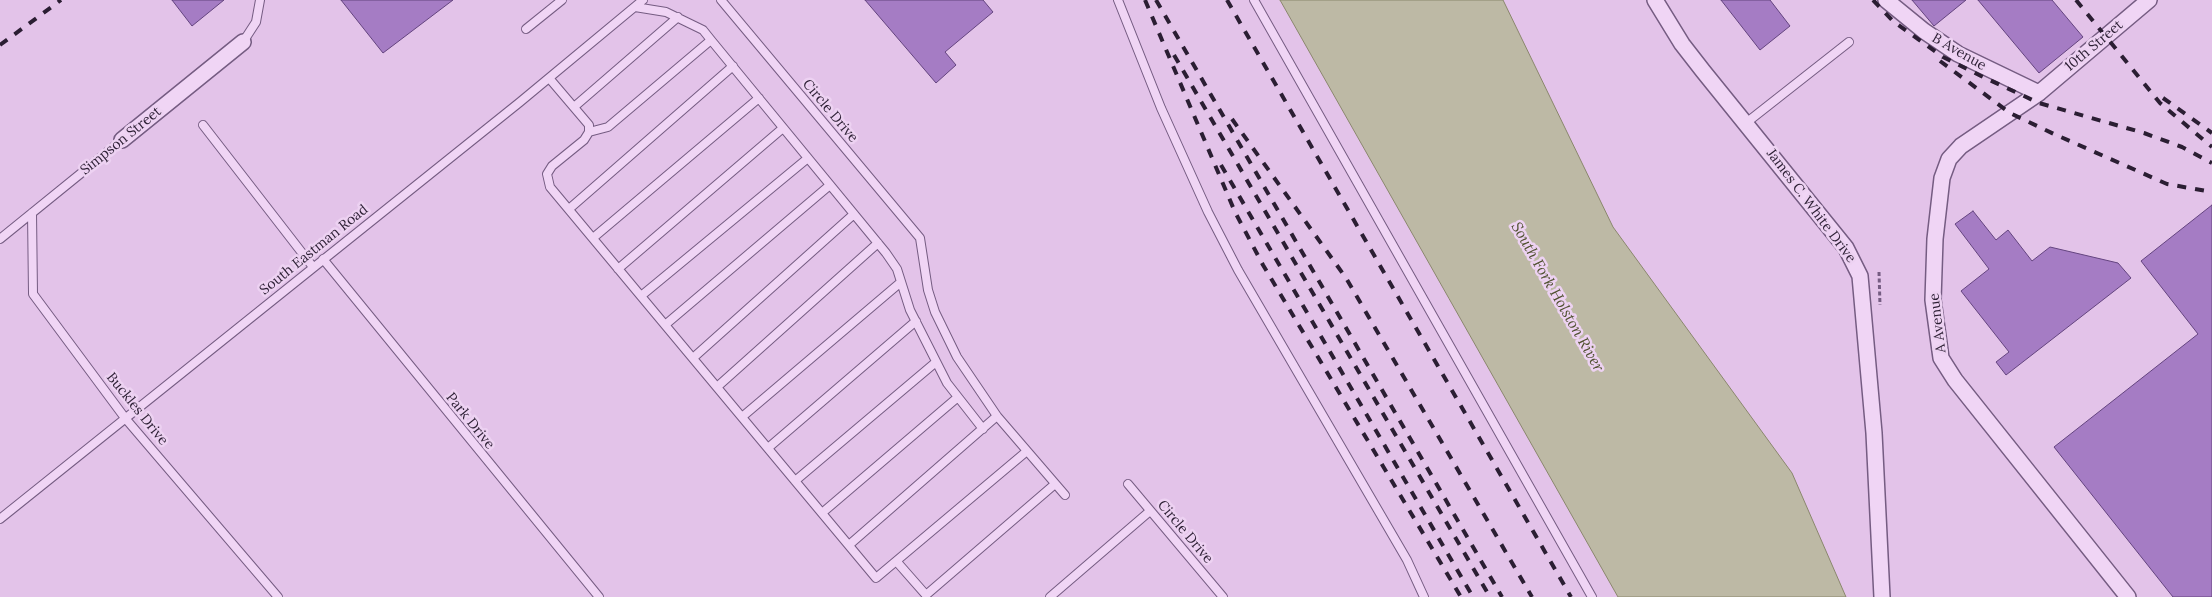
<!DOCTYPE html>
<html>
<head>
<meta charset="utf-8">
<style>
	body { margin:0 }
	canvas { display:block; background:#e3c3e9 }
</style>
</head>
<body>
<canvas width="2212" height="597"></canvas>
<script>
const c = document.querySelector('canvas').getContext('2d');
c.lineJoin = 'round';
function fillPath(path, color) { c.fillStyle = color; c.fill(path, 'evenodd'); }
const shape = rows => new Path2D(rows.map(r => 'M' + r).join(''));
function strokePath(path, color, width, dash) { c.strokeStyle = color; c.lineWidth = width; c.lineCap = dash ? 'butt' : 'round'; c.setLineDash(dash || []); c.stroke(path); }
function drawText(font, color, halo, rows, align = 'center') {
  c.font = font + ' Lora,serif'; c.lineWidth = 5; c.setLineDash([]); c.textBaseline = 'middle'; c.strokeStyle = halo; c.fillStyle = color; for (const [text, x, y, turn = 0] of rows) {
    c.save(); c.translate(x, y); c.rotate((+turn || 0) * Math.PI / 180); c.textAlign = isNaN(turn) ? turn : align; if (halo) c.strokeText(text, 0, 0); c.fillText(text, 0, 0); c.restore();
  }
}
const water = shape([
	[1280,0,1503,0,1613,227,1792,473,1846,597,1618,597,1280,0]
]);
fillPath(water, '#bdb9a5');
strokePath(water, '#8a876d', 1);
const building = shape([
	[172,0,224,0,192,26,172,0],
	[341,0,453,0,383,53,341,0],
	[865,0,983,0,993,12,945,52,956,65,936,83,865,0],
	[1721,0,1770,0,1790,26,1760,50,1721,0],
	[1912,0,1966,0,1934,26,1912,0],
	[1978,0,2052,0,2083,37,2039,73,1978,0],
	[2212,205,2212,597,2173,597,2054,447,2198,334,2141,261,2212,205],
	[1973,211,1996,240,2008,230,2032,261,2050,247,2118,263,2131,278,2006,375,1996,362,2009,352,1961,291,1989,269,1955,224,1973,211]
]);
fillPath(building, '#a57cc4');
strokePath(building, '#64447f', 1);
const service = shape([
	[721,0,920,238,928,290,935,312,957,357,997,416,1065,495],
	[1118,0,1161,108,1208,212,1238,270,1407,560,1424,597],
	[1254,0,1592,597],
	[635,7,666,12,703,30,711,40,886,253,897,269,910,310,947,383,983,429],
	[526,29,562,0],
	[243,42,256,22,260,0],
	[549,78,589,125,589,132,584,140,552,166,547,174,550,187,876,578,1027,451],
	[574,107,678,17],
	[1746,123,1849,42],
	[203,125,313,267],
	[589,132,608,127,711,40],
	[569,209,733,66],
	[32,213,33,294,125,418,278,597],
	[593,238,759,98],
	[0,239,122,140],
	[323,259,599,597],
	[618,269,783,128],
	[641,296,808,158],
	[665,325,830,185],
	[693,358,854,214],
	[717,387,878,243],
	[742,417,901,282],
	[768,448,916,321],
	[795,481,936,362],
	[1128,484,1223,597],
	[822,513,958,397],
	[0,519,520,102,643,0],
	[849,545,997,416],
	[897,562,926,595,1055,484],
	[1050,597,1150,511]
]);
const minor = shape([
	[1655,0,1682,44,1703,71,1846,248,1860,276,1874,433,1882,597],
	[1886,0,1924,31,1958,54,2039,93],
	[122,140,243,42],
	[2128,597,1955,380,1941,358,1933,300,1935,239,1942,178,1949,159,1961,146,2039,93,2149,0]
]);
strokePath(service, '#755c82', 10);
strokePath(minor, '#755c82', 18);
strokePath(shape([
	[1879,272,1880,305]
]), '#755c82', 3, [4, 2.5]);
strokePath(service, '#f0d5f5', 8);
strokePath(minor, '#f0d5f5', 15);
strokePath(shape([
	[1145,0,1235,212,1263,265,1461,597],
	[1156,0,1502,597],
	[1227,0,1571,597],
	[1873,0,1894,22,1943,57,1981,76,2039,103,2144,133,2182,147,2212,163],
	[2076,0,2160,103,2212,147],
	[0,45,61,0],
	[1174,55,1490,597],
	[1940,61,2010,113,2054,134,2167,184,2212,192],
	[2163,98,2212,133],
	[1232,119,1346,278,1532,597],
	[1221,165,1473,597]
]), '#2b1e33', 4, [9, 9]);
drawText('14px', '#2b1e33', '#edd2f2', [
	["10th Street",2094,46,-40],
	["B Avenue",1959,52,30],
	["Circle Drive",830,111,50],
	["Simpson Street",121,141,-39],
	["James C. White Drive",1811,206,53],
	["South Eastman Road",314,250,-39],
	["A Avenue",1938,323,-97],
	["Buckles Drive",137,409,51],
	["Park Drive",470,421,51],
	["Circle Drive",1185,532,50]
]);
drawText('italic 15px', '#4f512f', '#edd2f2', [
	["South Fork Holston River",1557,297,60]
]);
</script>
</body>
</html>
